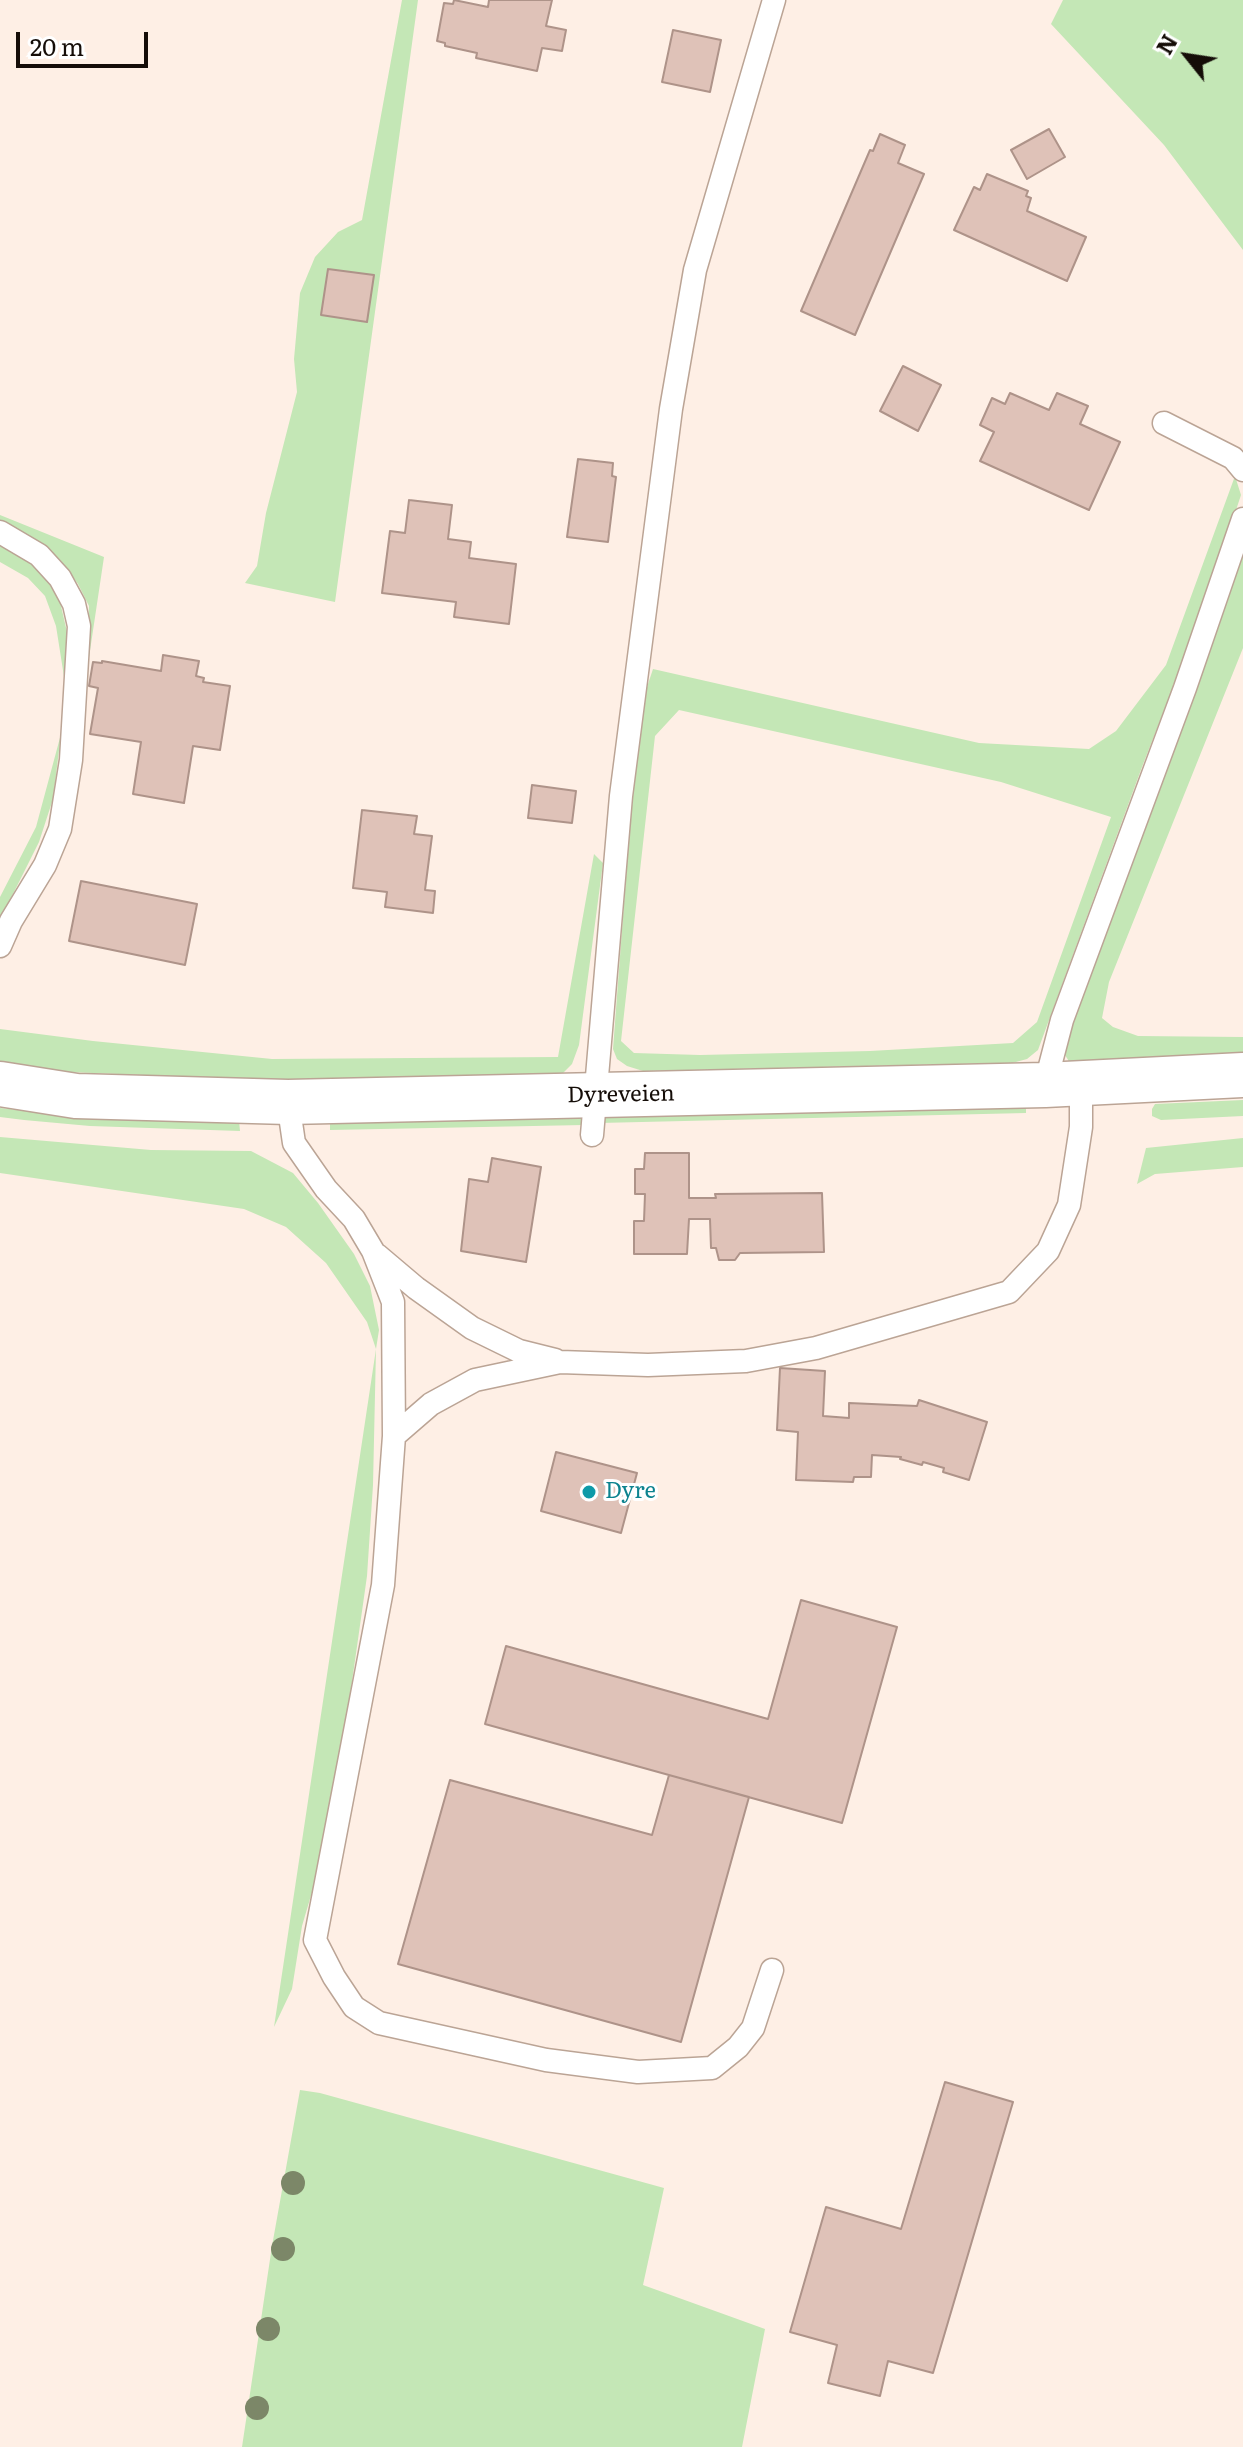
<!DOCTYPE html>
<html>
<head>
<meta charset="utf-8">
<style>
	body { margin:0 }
	#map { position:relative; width:1243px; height:2447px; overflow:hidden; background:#feefe5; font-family:Literata,serif }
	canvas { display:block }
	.north { position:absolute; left:1147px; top:16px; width:80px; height:80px; -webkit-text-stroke:6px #fff; paint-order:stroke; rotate:300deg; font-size:22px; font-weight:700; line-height:32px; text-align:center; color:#150d08 }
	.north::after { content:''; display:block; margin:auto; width:28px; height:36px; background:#150d08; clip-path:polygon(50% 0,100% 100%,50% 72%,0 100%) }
	.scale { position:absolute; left:16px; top:32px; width:132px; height:36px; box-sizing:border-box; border:4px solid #150d08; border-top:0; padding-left:10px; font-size:24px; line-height:28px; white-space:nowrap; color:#150d08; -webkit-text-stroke:6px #fff; paint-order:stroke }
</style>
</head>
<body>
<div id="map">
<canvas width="1243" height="2447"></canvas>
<div class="north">N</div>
<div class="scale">20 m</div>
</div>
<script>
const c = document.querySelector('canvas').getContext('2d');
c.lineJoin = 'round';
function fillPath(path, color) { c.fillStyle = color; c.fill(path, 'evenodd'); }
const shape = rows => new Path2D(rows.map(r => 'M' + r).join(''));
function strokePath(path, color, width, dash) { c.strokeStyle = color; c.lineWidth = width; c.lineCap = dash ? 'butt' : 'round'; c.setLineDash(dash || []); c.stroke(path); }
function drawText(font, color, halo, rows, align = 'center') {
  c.font = font + ' Literata,serif'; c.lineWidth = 6; c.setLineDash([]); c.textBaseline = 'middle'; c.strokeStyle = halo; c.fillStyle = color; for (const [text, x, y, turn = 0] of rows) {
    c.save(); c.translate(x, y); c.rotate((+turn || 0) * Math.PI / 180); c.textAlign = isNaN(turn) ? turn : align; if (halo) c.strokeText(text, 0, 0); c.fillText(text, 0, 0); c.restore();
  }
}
fillPath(shape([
	[402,0,418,0,335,602,245,583,257,566,266,513,297,392,294,359,300,293,315,257,338,232,362,220],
	[1063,0,1243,0,1243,250,1164,145,1051,24],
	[1235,476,1241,495,1201,615,1142,767,1038,1050,1027,1059,1012,1063,955,1064,643,1071,627,1066,617,1059,613,1049,630,824,644,696,653,669,979,743,1089,749,1116,731,1166,665],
	[679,710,1001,782,1111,817,1037,1022,1013,1043,870,1051,700,1055,634,1053,621,1041,655,736],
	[0,515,104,557,85,684,89,606,78,584,61,561,19,533,0,525],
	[0,546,39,566,58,593,67,632,65,683,56,626,45,596,28,578,0,562],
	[1243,547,1243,648,1109,982,1102,1018,1113,1027,1138,1036,1243,1037,1243,1056,1070,1063,1065,1055,1065,1043],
	[61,734,53,799,39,842,0,920,0,897,36,827],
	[594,854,603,863,579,1045,572,1064,559,1077,269,1080,68,1072,0,1064,0,1029,93,1041,272,1059,558,1057],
	[1243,1100,1243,1116,1161,1120,1152,1116,1152,1109,1155,1104],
	[1026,1104,1026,1113,599,1123,599,1115],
	[0,1108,82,1117,180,1122,239,1121,240,1131,90,1126,24,1120,0,1117],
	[584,1116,584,1125,330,1130,330,1122],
	[0,1137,151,1150,251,1151,293,1173,318,1203,354,1254,370,1286,379,1330,376,1349,373,1485,367,1576,341,1759,322,1858,302,1926,292,1989,274,2027,376,1349,367,1322,326,1263,286,1227,244,1209,0,1173],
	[1243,1138,1243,1167,1155,1174,1137,1184,1146,1148],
	[300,2090,320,2093,664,2188,643,2285,765,2329,742,2447,242,2447,272,2246]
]), '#c4e7b6');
const building = shape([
	[454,0,488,7,489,0,552,0,546,26,566,30,562,51,542,48,537,71,476,58,477,53,445,46,445,43,437,41,444,3,453,4,454,0],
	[673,30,721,40,710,92,662,82,673,30],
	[1049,129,1065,157,1027,179,1011,150,1049,129],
	[880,134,905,145,898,163,924,174,855,335,801,311,870,150,873,151,880,134],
	[987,174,1028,191,1026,196,1031,198,1027,211,1086,237,1067,281,954,230,974,187,980,190,987,174],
	[328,269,374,275,367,322,321,315,328,269],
	[903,366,941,385,918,431,880,411,903,366],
	[1010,393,1049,410,1057,393,1088,406,1080,424,1120,442,1089,510,980,461,994,432,980,425,992,398,1005,404,1010,393],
	[578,459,613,463,612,476,616,477,608,542,567,537,578,459],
	[409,500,452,505,448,539,471,542,469,558,516,564,509,624,454,617,456,602,382,593,390,531,405,533,409,500],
	[163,655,199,661,196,676,204,678,203,682,230,686,220,750,193,746,184,803,133,794,141,742,90,734,98,688,89,686,93,662,102,663,102,661,161,671,163,655],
	[532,785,576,791,572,823,528,818,532,785],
	[362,810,417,816,414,834,432,836,425,890,435,891,433,913,385,907,387,892,353,888,362,810],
	[81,881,197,904,185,965,69,941,81,881],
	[645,1153,689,1153,689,1198,716,1198,715,1194,822,1193,824,1252,740,1253,735,1260,719,1260,716,1248,711,1248,710,1219,689,1219,687,1254,634,1254,634,1221,644,1221,645,1194,635,1194,635,1169,644,1169,645,1153],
	[492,1158,541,1167,526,1262,461,1251,469,1179,488,1182,492,1158],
	[780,1368,825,1371,823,1416,849,1418,849,1403,917,1406,919,1400,987,1422,969,1480,943,1472,944,1468,923,1462,922,1465,900,1459,901,1457,872,1455,871,1477,854,1477,853,1482,796,1480,798,1432,777,1430,780,1368],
	[556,1452,637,1473,621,1533,541,1511,556,1452],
	[801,1600,897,1627,842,1823,485,1724,506,1646,768,1719,801,1600],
	[669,1775,749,1797,681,2042,398,1964,450,1780,652,1835,669,1775],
	[945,2082,1013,2102,933,2373,888,2361,880,2396,828,2383,837,2345,790,2332,826,2207,901,2229,945,2082]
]);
fillPath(building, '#dfc2b8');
strokePath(building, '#ae9389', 2);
const lane = shape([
	[1164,423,1233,458,1243,470],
	[0,532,39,555,60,578,74,604,79,626,71,760,60,829,45,865,11,921,0,946],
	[1045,1085,1062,1020,1185,688,1243,519],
	[288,1102,294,1143,326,1189,354,1219,373,1251,393,1302,394,1436,383,1585,315,1940,334,1977,354,2007,379,2023,546,2060,638,2072,712,2068,738,2047,753,2028,772,1970],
	[592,1135,621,796,671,409,695,270,774,0],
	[377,1255,416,1288,472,1328,519,1351,555,1360],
	[394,1436,431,1404,475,1380,560,1362,648,1365,746,1361,816,1348,1009,1292,1048,1251,1069,1205,1081,1127,1081,1083]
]);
const secondary = shape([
	[0,1084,76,1096,288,1102,1045,1085,1243,1075]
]);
strokePath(lane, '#bba495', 25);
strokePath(secondary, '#bba495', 47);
strokePath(lane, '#fff', 22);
strokePath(secondary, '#fff', 44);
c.fillStyle = '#7c8768';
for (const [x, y] of [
	[293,2183],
	[283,2249],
	[268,2329],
	[257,2408]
]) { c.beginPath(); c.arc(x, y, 12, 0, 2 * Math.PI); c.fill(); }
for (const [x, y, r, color] of [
	[589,1492,8,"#0f9aa8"]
]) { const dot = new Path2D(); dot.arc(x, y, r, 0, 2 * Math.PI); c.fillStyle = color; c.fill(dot); strokePath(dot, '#fff', 3); }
drawText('22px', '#150d08', '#fff', [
	["Dyreveien",621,1095,-1]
]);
drawText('22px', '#0d838f', '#fff', [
	["Dyre",605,1492]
], 'left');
</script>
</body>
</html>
